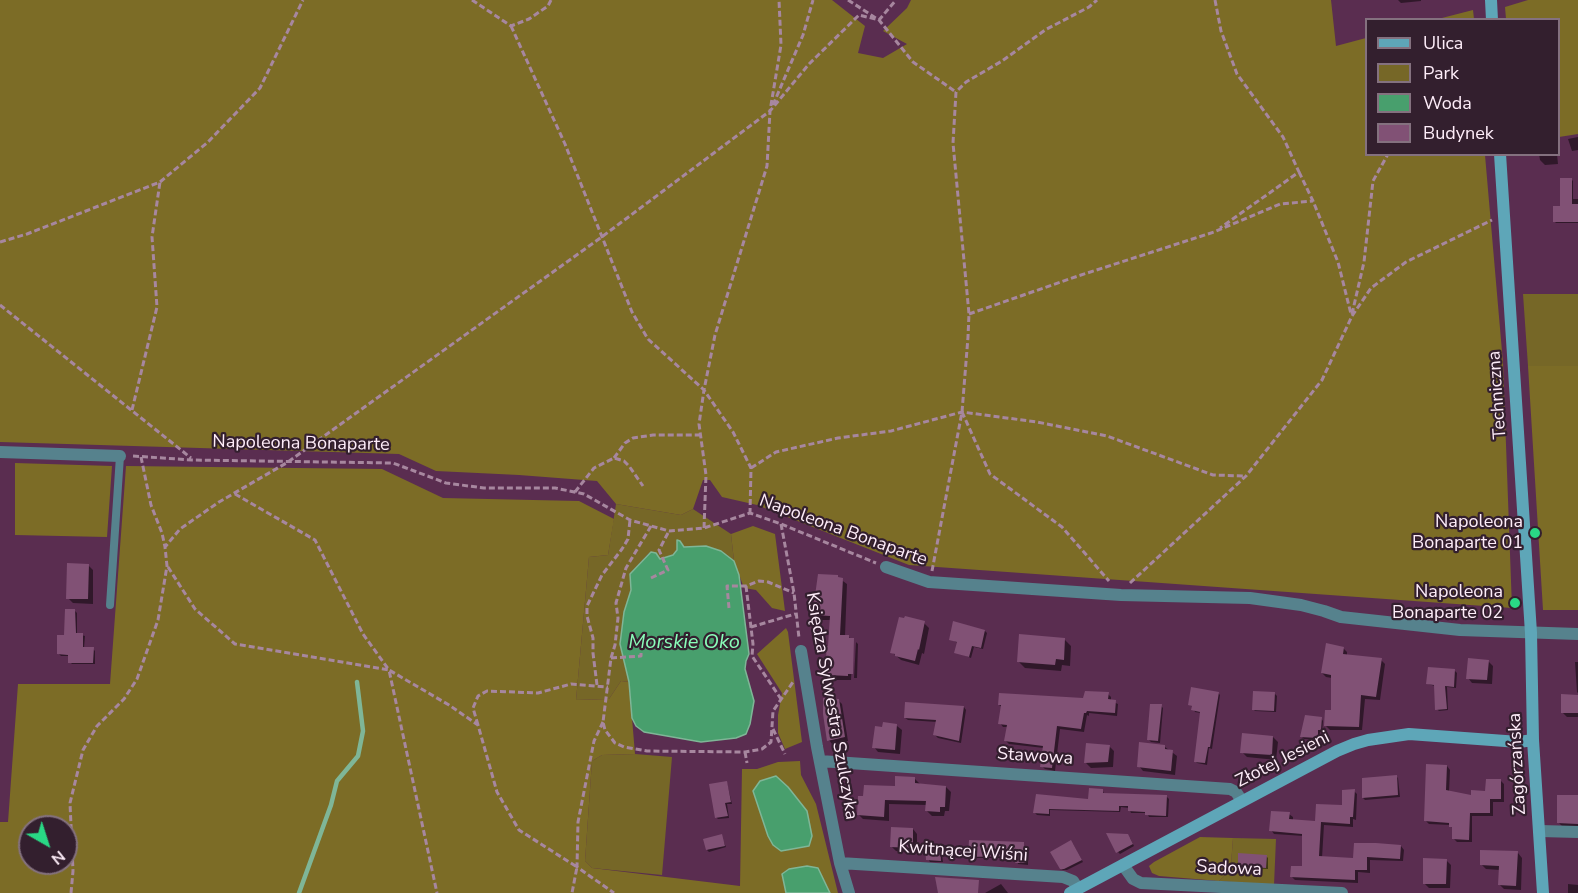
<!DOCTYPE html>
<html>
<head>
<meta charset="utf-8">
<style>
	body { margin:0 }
	#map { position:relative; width:1578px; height:893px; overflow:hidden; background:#5a2d50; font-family:"Nunito Sans",sans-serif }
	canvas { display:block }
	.legend { position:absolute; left:1365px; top:18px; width:195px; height:138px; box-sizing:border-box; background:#331f2e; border:2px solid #84717f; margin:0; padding:8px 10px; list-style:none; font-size:18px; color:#feedf9 }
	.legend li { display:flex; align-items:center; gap:12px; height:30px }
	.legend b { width:30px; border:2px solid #84717f }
	.north { position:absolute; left:18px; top:815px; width:60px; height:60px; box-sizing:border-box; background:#331f2e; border:2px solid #84717f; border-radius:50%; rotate:141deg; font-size:16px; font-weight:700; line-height:24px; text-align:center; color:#feedf9 }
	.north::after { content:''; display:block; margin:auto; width:21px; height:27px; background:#29d885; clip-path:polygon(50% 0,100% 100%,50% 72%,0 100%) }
</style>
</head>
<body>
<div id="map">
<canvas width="1578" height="893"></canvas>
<ul class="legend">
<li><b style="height:8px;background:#5ea6b8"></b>Ulica</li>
<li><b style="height:16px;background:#766727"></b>Park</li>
<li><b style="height:16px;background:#489f6d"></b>Woda</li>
<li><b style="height:16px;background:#815175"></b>Budynek</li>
</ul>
<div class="north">N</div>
</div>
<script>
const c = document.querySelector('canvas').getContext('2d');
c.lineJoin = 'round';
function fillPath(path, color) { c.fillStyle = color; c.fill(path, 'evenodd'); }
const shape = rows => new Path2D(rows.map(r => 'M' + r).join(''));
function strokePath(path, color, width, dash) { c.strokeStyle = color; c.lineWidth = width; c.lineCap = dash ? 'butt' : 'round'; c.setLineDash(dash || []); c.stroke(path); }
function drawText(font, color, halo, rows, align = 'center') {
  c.font = font + ' "Nunito Sans",sans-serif'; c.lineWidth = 4.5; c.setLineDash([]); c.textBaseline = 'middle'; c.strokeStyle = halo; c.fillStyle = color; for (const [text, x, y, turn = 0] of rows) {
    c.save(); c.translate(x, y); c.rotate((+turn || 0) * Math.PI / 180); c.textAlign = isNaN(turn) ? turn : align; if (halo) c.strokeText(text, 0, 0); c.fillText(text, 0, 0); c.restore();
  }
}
fillPath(shape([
	[1523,294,1578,294,1578,366,1528,366],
	[616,504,681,515,693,509,731,534,734,561,721,551,706,546,684,547,677,550,673,555,660,559,651,552,648,554,630,574,631,590,624,612,620,644,629,682,621,681,609,699,576,700,589,557,608,555],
	[635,754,672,757,662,875,592,868,585,861,592,761,602,755],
	[1233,838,1276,839,1274,885,1219,881,1226,874,1231,865]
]), '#766727');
fillPath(shape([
	[0,0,832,0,865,26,858,53,883,58,907,44,883,31,907,8,911,0,1331,0,1336,46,1366,38,1366,154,1485,155,1503,363,1512,608,909,565,757,505,722,497,710,480,703,480,693,509,681,515,616,504,597,481,519,475,436,471,399,454,0,442],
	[1528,0,1578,0,1578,134,1559,137,1558,20,1506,19,1505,7],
	[1473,10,1474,19,1438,19],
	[1528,366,1578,366,1578,610,1543,610],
	[15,463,112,466,107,537,15,535],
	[126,466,382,469,443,498,579,501,614,519,608,555,589,557,576,700,609,699,621,681,629,682,635,754,602,755,592,761,585,861,592,868,740,886,742,769,757,769,778,762,800,761,801,775,816,804,838,893,0,893,0,822,8,822,18,684,110,684],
	[30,827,66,827,66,863,30,863],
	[753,526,775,534,785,611,772,608,756,590,744,588,734,561,731,534],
	[786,628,788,632,802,742,785,749,778,733,778,715,782,693,757,654],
	[1200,837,1233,838,1231,865,1226,874,1219,881,1159,876,1152,873,1149,866,1154,862]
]), '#7c6c26');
const water = shape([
	[677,540,680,541,684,547,706,546,721,551,734,561,739,575,749,654,746,661,745,669,754,701,750,724,746,734,736,738,701,742,644,732,636,726,632,718,629,682,620,644,624,612,631,590,630,574,651,552,656,553,660,559,673,555,677,550,677,540],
	[776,776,788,787,807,811,812,836,809,846,781,851,773,845,768,836,753,791,760,781,776,776],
	[807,866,818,868,830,893,786,893,782,874,789,869,807,866]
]);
fillPath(water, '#489f6d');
strokePath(water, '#7fb697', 1.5);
fillPath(shape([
	[1398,0,1421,0,1421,1,1401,3],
	[1578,137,1578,150,1572,151,1568,139],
	[1539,154,1557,154,1558,164,1545,165,1540,160],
	[1571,179,1573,181,1573,199,1578,199,1578,223,1556,223,1554,221],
	[88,565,93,570,93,604,73,603,68,598],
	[840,579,847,584,845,636,853,639,851,680,833,680,828,675,831,620,822,620,817,615,816,603],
	[75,611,77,613,77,634,85,636,84,648,93,649,95,651,95,664,72,664,70,662,70,656,61,656,59,654],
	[924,623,929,628,924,654,922,653,919,665,901,660,892,652],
	[985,631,987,633,983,649,974,647,971,658,956,652,958,643,950,639],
	[853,639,858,644,857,678,854,678,856,642],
	[1065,640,1071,646,1070,666,1062,665,1061,671,1025,668,1018,661],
	[1343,648,1347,652,1347,656,1381,660,1385,664,1380,700,1365,699,1362,730,1330,730,1326,726,1332,712,1332,678,1326,677,1322,673],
	[1488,661,1493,666,1492,684,1472,683,1468,678],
	[1575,662,1578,662,1578,693,1577,692],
	[1455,671,1457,673,1456,688,1447,687,1448,710,1439,711,1437,709,1435,686,1428,684],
	[1218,693,1220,695,1212,749,1209,748,1207,765,1197,763,1195,761,1201,713,1195,712,1193,707,1190,705],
	[1108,694,1111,697,1111,701,1118,704,1117,716,1089,713,1089,716,1087,715,1084,732,1060,729,1055,771,1045,769,1042,766,1044,748,1009,744,1006,741,1008,727,1003,727,1000,723,1002,707,999,705,1084,699],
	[1275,694,1277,696,1276,712,1255,711,1253,709],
	[1578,696,1578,717,1567,717,1562,712],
	[838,700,842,704,848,741,832,744,829,740],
	[1161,706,1163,708,1160,743,1151,742,1149,740],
	[964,707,966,710,961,743,938,738,935,735,937,722,908,720,905,718],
	[1321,718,1323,721,1322,732,1320,732,1319,740,1304,739,1302,737],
	[897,726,902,730,900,754,878,752,874,747,883,728],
	[1273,737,1278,742,1276,760,1247,757,1242,752],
	[1109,746,1114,751,1113,767,1091,768,1086,763],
	[1165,747,1177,756,1175,775,1143,771,1139,766],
	[1447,766,1450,770,1449,792,1472,796,1487,793,1501,781,1504,784,1504,802,1493,802,1493,816,1472,816,1472,842,1457,842,1453,838,1454,830,1450,825,1429,824,1426,821],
	[1396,776,1398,778,1400,797,1365,800,1363,798],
	[915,779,920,784,946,787,951,792,949,811,945,811,944,816,932,816,927,811,927,805,889,804,889,821,863,819,858,814,896,788],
	[727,783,732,804,727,804,729,818,718,819,716,817],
	[1103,791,1104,794,1167,797,1169,799,1168,817,1149,817,1147,813,1131,813,1129,808,1121,807,1120,812,1050,810,1050,816,1037,815,1035,813,1037,796,1089,800],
	[1354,791,1357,794,1356,820,1353,819,1353,827,1324,825,1322,858,1355,859,1401,846,1404,850,1403,861,1370,860,1370,873,1358,872,1358,883,1295,880,1292,877,1303,868,1304,836,1274,834,1271,830,1289,814,1293,817,1293,821,1316,822,1343,806],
	[1578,795,1578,826,1562,826,1559,823],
	[913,829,917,834,917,852,896,851,891,846],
	[721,836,726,847,709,852,707,850],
	[1130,838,1134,846,1120,854,1118,852],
	[1023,843,1025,850,1028,852,1028,865,1018,864,1016,858,972,858,970,856],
	[1073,844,1083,862,1067,870,1063,870,1061,868],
	[939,845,941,847,943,862,930,862,928,859],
	[1518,853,1522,858,1521,890,1504,889,1499,884,1500,870,1486,869,1481,864],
	[1266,856,1268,858,1268,869,1241,868,1239,866],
	[1446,860,1451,865,1450,888,1429,888,1424,883],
	[1001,884,1008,893,985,893],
	[1568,884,1578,885,1578,893,1568,893]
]), '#0007');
strokePath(shape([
	[299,893,331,805,337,781,358,756,363,731,357,682]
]), '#7fb697', 4.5);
fillPath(shape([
	[1560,178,1572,178,1572,204,1578,204,1578,222,1553,222,1553,206,1560,206],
	[67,563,89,564,88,599,66,599],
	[818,574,838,575,838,577,843,578,840,635,849,635,849,638,854,638,853,674,848,674,848,676,827,675,826,646,828,646,830,616,815,615,816,603,814,603],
	[65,609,75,609,76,633,83,633,83,647,94,647,93,663,68,663,68,655,57,654,57,635,64,635],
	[905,616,925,621,919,650,918,649,915,661,895,656,895,654,890,653,899,617,904,618],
	[953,621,985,630,981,648,972,646,969,657,954,653,957,642,949,640],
	[1019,634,1065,638,1064,660,1056,659,1055,665,1017,662],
	[1326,643,1344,647,1343,654,1382,658,1376,697,1361,695,1359,727,1324,726,1325,710,1331,710,1331,675,1321,673],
	[1468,658,1489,660,1487,680,1466,679],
	[1428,667,1455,669,1454,687,1445,686,1447,709,1435,710,1434,685,1426,684],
	[1191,687,1219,692,1210,747,1208,747,1205,763,1194,762,1200,712,1191,710,1192,706,1188,705],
	[1085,691,1109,692,1108,699,1116,700,1115,713,1087,711,1086,713,1084,713,1081,729,1057,726,1052,768,1040,767,1043,746,1004,741,1007,725,998,724,1001,705,998,705,999,693,1083,698],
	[1253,691,1275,692,1274,711,1252,710],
	[1561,694,1578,695,1578,713,1561,713],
	[823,698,839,699,845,737,827,741,823,714],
	[905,702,964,706,959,741,933,735,936,720,904,718],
	[1150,704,1162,704,1158,741,1147,740],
	[1305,715,1322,717,1321,730,1318,730,1318,738,1300,737],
	[883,722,897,724,895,750,872,748,875,726,882,727],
	[1242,733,1273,736,1272,755,1240,753],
	[1139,742,1165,745,1165,749,1173,750,1171,771,1137,767],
	[1086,743,1110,745,1108,762,1084,763],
	[1426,764,1447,765,1446,790,1471,795,1471,790,1485,791,1486,779,1501,779,1501,799,1490,799,1490,813,1470,813,1469,840,1452,839,1452,827,1449,827,1449,823,1424,821],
	[1397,775,1398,795,1362,798,1362,778],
	[895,776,915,777,915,783,946,786,945,807,940,807,940,812,925,811,926,801,885,800,884,817,857,815,858,796,863,796,864,785,895,786],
	[727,781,731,802,725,803,728,816,715,818,709,784],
	[1089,788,1103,789,1103,793,1167,795,1166,816,1145,815,1145,812,1128,811,1128,806,1119,806,1119,811,1049,809,1049,814,1033,813,1036,794,1088,799],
	[1355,789,1353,817,1350,817,1350,824,1321,822,1319,856,1353,858,1354,843,1376,843,1401,845,1400,859,1367,857,1367,870,1355,870,1355,880,1290,877,1291,866,1302,866,1302,834,1269,831,1271,811,1290,812,1289,819,1315,821,1316,804,1342,805,1342,790],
	[1557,795,1578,795,1578,824,1557,823],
	[891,827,913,828,913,848,890,847],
	[1106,833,1128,834,1133,844,1116,853],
	[722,834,725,846,706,850,703,839],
	[969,840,1024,842,1024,848,1027,848,1026,863,1015,863,1015,856,968,857],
	[1071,840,1082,860,1064,869,1060,869,1050,852],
	[940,844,941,861,926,860,925,845],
	[1480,850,1518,851,1516,886,1498,885,1499,866,1480,865],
	[1238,853,1267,855,1266,868,1238,866],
	[1423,858,1447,859,1446,884,1423,884],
	[935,877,979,880,978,893,938,893]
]), '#815175');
strokePath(shape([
	[472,0,511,26,529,19,548,6,551,0],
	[848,0,879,20,913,62,956,92],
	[1215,0,1221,31,1237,74,1283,137,1299,172,1220,228],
	[511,26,565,144,632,312,648,339,704,390,733,432,751,468,750,513],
	[773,105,803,35,813,0],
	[1299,172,1313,201,1338,262,1351,314],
	[0,242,27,234,160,182,208,142,260,88,303,0],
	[0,305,191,458],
	[969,314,1078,276,1214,232,1280,204,1313,201],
	[1352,314,1364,262,1373,181,1388,154],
	[132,410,157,307,152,237,160,182],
	[962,412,990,474,1062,527,1109,581],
	[133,456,192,460,393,463,446,483,484,488,555,488,584,494,630,520,669,531,704,528,750,513,781,524,876,563],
	[141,457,151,505,162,533,165,547],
	[614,458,625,443,633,438,653,435,700,435],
	[751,468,776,452,838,438,891,431,962,412,1037,422,1107,436,1213,475,1246,476],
	[575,492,594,468,614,458,624,461,629,466,643,486],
	[235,494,315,540,363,634,389,670,449,705,478,725,497,792,519,830,577,867,572,893],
	[781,524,794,593,799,638],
	[651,526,626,568,616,603,618,618,615,645,611,658,603,722,605,730,615,743,624,747,647,751,745,752,762,749,771,742,773,711,793,682],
	[704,528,706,475,699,424,704,390,715,335,767,166,770,111,781,45,779,0],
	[168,567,195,609,235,644,389,670,437,893],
	[932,571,962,412,968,337,969,314,953,143,956,92,966,82,1002,61,1045,30,1089,7,1097,0],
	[651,578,668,570,659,550,669,531],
	[1130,583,1246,476,1322,380,1352,316,1371,288,1406,262,1492,220],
	[746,586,753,644,752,656,781,699],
	[729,608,727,586,746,586,759,581,768,582,794,593],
	[751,627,795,614],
	[611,658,641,656,641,641],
	[597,685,593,653,593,638,587,616,587,606,602,575,622,549,628,539,630,520],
	[603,722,594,741,578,822,577,867,614,893],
	[478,725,473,708,478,696,487,691,538,693,571,684,608,687],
	[773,729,785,754],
	[745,752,747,763],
	[71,893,73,871,70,803,83,750,97,726,124,699,137,679,158,620,167,566,165,547,180,529,219,502,288,462,603,236,770,111,809,64,859,15,879,20,896,0]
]), '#a7879f', 3, [6, 3]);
strokePath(shape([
	[110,605,120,456]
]), '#56828d', 8);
strokePath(shape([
	[0,452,120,456],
	[886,567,929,582,1121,595,1250,598,1301,605,1324,611,1341,617,1460,630,1578,634],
	[801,651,817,747,840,863,849,893],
	[820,761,1230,789,1236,792,1242,801],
	[1540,831,1578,832],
	[840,863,1063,877,1073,881,1078,889],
	[1123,865,1133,879,1141,883,1342,893]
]), '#56828d', 12);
strokePath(shape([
	[1491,0,1492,20],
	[1500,154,1531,633,1533,740,1543,893],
	[1070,893,1337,751,1354,744,1368,740,1409,734,1519,742,1533,740]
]), '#5ea6b8', 12);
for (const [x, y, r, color] of [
	[1535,533,6,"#29d885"],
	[1515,603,6,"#29d885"]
]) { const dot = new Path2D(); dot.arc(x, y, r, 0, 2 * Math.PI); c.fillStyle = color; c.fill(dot); strokePath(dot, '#331f2e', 2); }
drawText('18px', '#feedf9', '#331f2e', [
	["Techniczna",1498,395,-94],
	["Napoleona Bonaparte",301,444,1],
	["Napoleona Bonaparte",843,531,20],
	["Księdza Sylwestra Szulczyka",831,706,80],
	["Stawowa",1035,757,4],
	["Złotej Jesieni",1283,760,-27],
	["Zagórzańska",1518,764,-93],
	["Kwitnącej Wiśni",963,852,4],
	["Sadowa",1229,869,3]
]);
drawText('18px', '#feedf9', '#331f2e', [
	["Napoleona",1523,523],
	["Bonaparte 01",1523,544],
	["Napoleona",1503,593],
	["Bonaparte 02",1503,614]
], 'right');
drawText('italic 20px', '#8afdb9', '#331f2e', [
	["Morskie Oko",684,643]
]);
</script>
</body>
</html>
